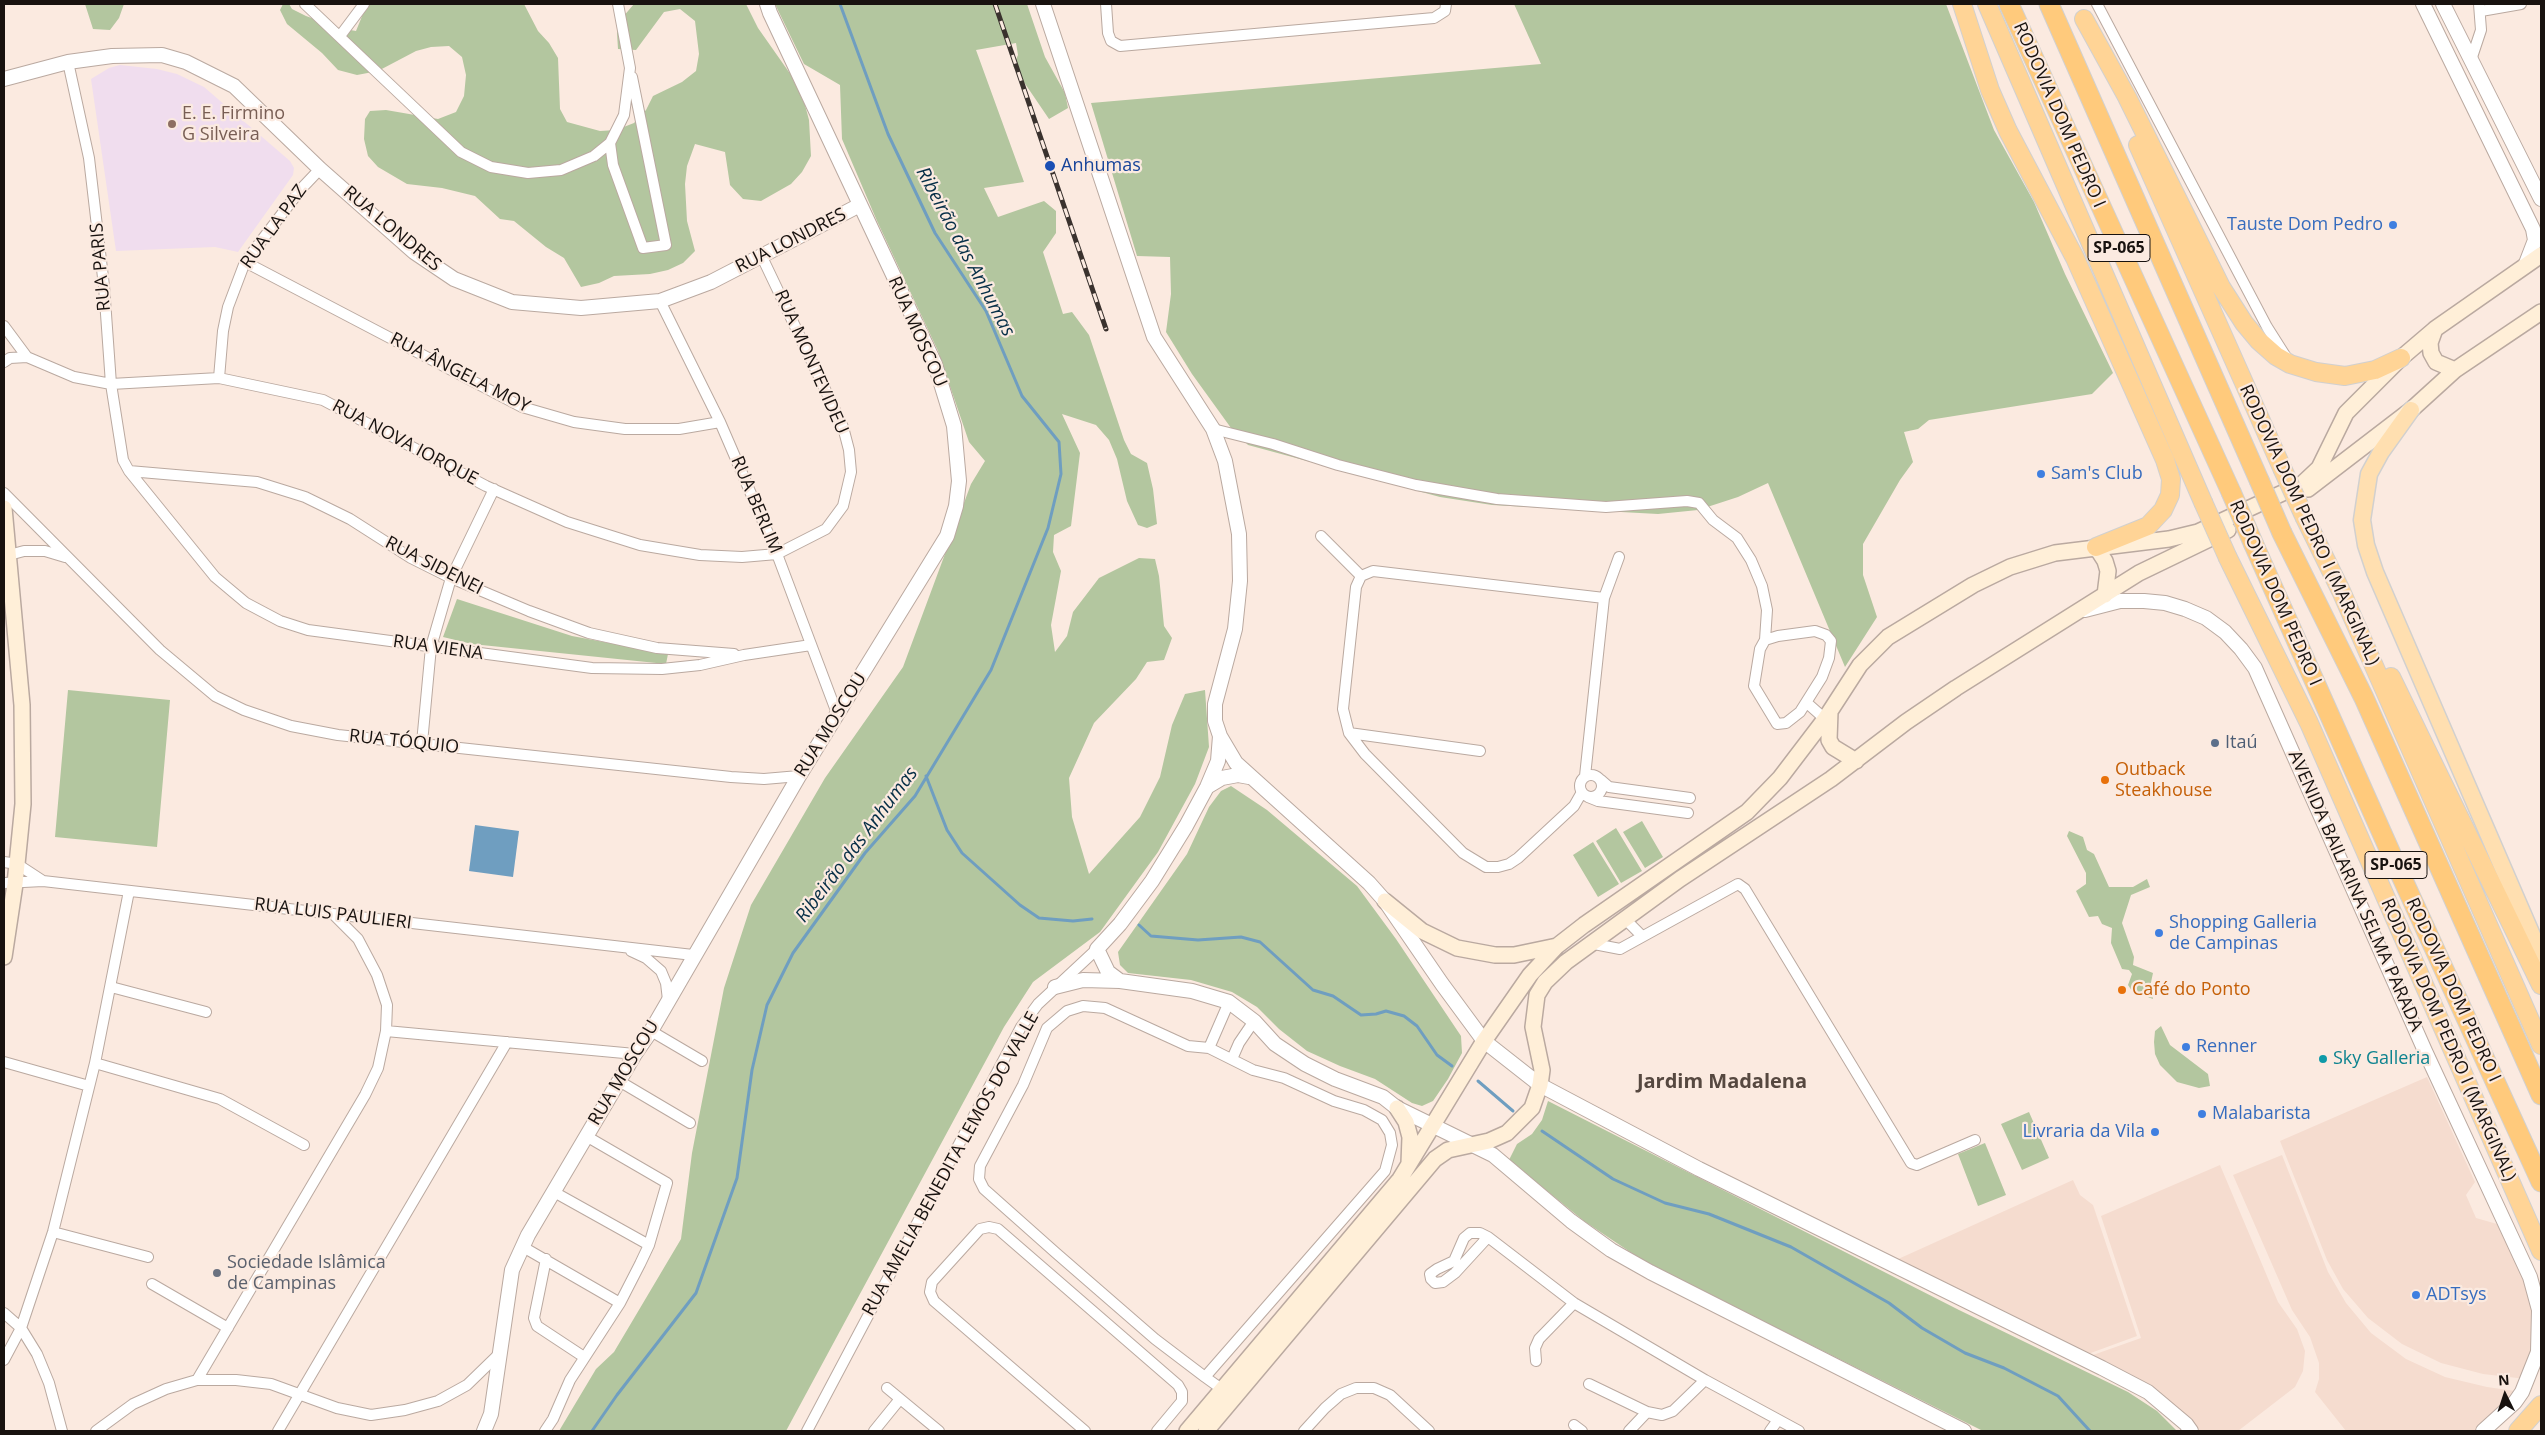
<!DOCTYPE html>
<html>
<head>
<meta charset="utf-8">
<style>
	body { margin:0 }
	#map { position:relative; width:2545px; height:1435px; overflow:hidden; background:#fbeae0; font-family:"Open Sans",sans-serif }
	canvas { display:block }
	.frame { position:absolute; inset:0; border:5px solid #18120f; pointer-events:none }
	.north { position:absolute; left:2480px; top:1370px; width:50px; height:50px; -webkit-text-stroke:4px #fbeae0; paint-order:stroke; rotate:356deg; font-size:14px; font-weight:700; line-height:20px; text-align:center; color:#18120f }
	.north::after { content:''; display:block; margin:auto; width:18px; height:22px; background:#18120f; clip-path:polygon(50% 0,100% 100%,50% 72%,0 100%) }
</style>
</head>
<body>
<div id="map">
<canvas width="2545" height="1435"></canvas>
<div class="frame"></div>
<div class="north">N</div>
</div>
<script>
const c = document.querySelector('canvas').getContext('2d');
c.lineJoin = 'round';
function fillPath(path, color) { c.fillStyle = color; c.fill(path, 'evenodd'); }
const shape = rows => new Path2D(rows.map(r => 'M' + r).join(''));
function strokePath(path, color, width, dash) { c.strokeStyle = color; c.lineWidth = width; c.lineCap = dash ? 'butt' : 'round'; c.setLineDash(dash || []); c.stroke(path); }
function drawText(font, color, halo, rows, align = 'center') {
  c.font = font + ' "Open Sans",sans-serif'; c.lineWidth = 4.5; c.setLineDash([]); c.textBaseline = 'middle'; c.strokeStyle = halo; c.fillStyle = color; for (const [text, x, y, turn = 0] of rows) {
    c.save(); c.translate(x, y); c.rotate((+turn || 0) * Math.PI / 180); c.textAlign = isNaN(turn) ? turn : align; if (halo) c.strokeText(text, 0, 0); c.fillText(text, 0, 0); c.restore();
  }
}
fillPath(shape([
	[2427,1077,2475,1182,2466,1195,2476,1218,2497,1224,2523,1277,2541,1342,2526,1379,2483,1374,2441,1363,2402,1344,2368,1318,2343,1289,2327,1260,2280,1141],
	[2282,1155,2328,1272,2346,1303,2371,1333,2406,1359,2445,1377,2487,1387,2529,1393,2487,1431,2346,1431,2315,1392,2319,1379,2319,1363,2310,1337,2292,1310,2233,1175],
	[2220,1165,2278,1302,2297,1329,2305,1351,2303,1371,2295,1387,2238,1431,2199,1431,2191,1421,2151,1385,2093,1355,2141,1338,2101,1216],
	[2073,1180,2080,1195,2093,1205,2137,1336,2088,1354,1896,1260]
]), '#f5dccf');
fillPath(shape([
	[120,65,157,69,177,74,204,87,290,161,294,168,293,175,238,252,215,247,116,251,91,79,109,68]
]), '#f0ddee');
fillPath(shape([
	[85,4,124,4,119,18,110,30,93,29],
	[283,4,289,4,292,9,306,16,339,28,356,31,367,4,524,4,538,31,549,43,558,58,560,109,567,122,600,131,616,130,634,123,646,110,653,96,682,82,696,71,699,54,695,21,680,9,664,12,636,50,618,49,617,33,622,18,634,4,746,4,758,28,791,75,805,105,809,120,811,156,802,172,791,184,761,201,743,199,730,185,725,152,695,144,687,166,685,184,687,221,695,251,683,263,668,270,650,274,614,276,599,283,581,287,564,258,546,247,514,221,500,219,475,196,442,188,407,184,378,167,368,156,364,139,365,119,370,111,386,110,438,119,456,112,464,96,466,75,462,57,449,46,431,47,416,51,378,71,357,75,338,70,322,53,287,24,280,10],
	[775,4,1027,4,1045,57,1065,93,1068,108,1049,119,1013,66,1018,55,1016,43,976,50,1024,182,984,188,998,217,1044,201,1056,211,1056,233,1043,252,1063,314,1072,312,1089,335,1124,440,1131,454,1147,463,1153,489,1157,524,1147,528,1138,525,1127,501,1117,459,1109,440,1096,425,1062,414,1080,453,1071,526,1054,535,1053,552,1061,571,1051,625,1055,652,1067,636,1073,612,1099,578,1139,558,1155,559,1159,576,1164,626,1172,638,1164,660,1147,662,1136,679,1094,723,1069,778,1072,817,1089,874,1140,817,1160,777,1172,725,1185,694,1205,690,1209,747,1195,784,1158,852,1100,932,1033,982,1004,1027,786,1431,559,1431,596,1369,614,1352,681,1239,692,1153,724,988,751,905,825,778,903,667,971,484,985,461,969,442,938,351,877,221,842,139,840,85,804,64],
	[1514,4,1946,4,1994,130,2034,202,2065,274,2113,373,2092,394,1929,420,1918,429,1904,432,1913,462,1900,480,1863,544,1863,575,1877,617,1845,667,1768,483,1738,497,1698,510,1658,514,1492,505,1440,497,1248,445,1231,428,1192,374,1166,332,1171,294,1170,257,1137,256,1091,103,1541,64],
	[457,599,572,636,668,654,666,664,472,644,443,637],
	[68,690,170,700,157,847,55,837],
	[1231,786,1267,810,1357,886,1396,939,1461,1036,1462,1053,1448,1079,1433,1101,1422,1106,1412,1103,1375,1079,1340,1066,1307,1051,1279,1029,1257,1007,1232,992,1191,980,1128,973,1120,965,1118,952,1187,854,1209,807,1221,791],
	[1642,821,1663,857,1645,868,1623,832],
	[1616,828,1642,871,1621,883,1596,841],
	[2069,831,2083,837,2087,850,2094,854,2109,887,2133,887,2147,879,2150,887,2131,895,2122,923,2134,957,2133,965,2153,973,2150,987,2153,999,2132,991,2128,985,2132,974,2129,970,2122,969,2111,943,2112,928,2102,924,2098,916,2089,917,2076,891,2086,884,2086,873,2067,836],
	[1593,842,1619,884,1598,897,1573,855],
	[2161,1026,2170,1045,2208,1074,2210,1086,2199,1088,2177,1082,2160,1065,2155,1054,2154,1042,2155,1031],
	[1548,1101,1959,1310,2128,1392,2157,1411,2177,1431,1983,1431,1645,1262,1584,1221,1509,1160,1517,1144,1532,1134,1542,1120],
	[2029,1112,2049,1158,2022,1170,2001,1124],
	[1985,1143,2006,1195,1978,1206,1958,1154]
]), '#b3c69f');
fillPath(shape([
	[475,825,519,831,513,877,469,871]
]), '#6f9ec0');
strokePath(shape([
	[926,776,947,830,962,853,1020,905,1039,918,1073,921,1092,919],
	[1139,925,1151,936,1198,940,1241,937,1260,942,1313,990,1333,996,1361,1015,1376,1014,1386,1011,1404,1016,1417,1026,1437,1055,1452,1066],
	[1478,1081,1513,1111],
	[1542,1131,1613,1179,1665,1203,1709,1214,1791,1247,1889,1303,1922,1328,1965,1353,2004,1368,2058,1396,2090,1431],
	[592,1431,617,1395,696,1293,737,1178,752,1070,767,1005,793,953,865,853,915,796,991,670,1048,528,1061,474,1059,442,1022,396,986,311,935,233,888,134,840,4]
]), '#6f9ec0', 3);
const minor = shape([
	[305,4,461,152,491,167,528,173,561,170,594,156,610,143,624,115,630,68,618,4],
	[1106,4,1108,33,1111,41,1120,46,1434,18,1445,11,1446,4],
	[2097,4,2267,327,2286,357],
	[2481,11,2521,4],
	[340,36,364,4],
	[2471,60,2481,30,2479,4],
	[68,62,89,158,104,286,111,384,123,460,129,471,215,577,246,603,280,621,308,630,592,668,662,669,700,665,744,655,811,645],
	[610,143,613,165,643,248,666,245,632,77],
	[245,262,522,407,574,422,625,429,679,429,720,422],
	[660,301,720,422,777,554,838,716],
	[4,326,27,357],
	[4,362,10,358,27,357,74,377,111,384,219,378,323,400,486,486,567,522,640,545,700,555,742,557,777,554,826,529,843,506,851,472,849,450,843,427,762,257],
	[219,378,223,331,228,307,245,262,301,189,320,169],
	[1213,429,1273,444,1338,465,1416,485,1497,499,1606,507,1687,501,1699,503,1713,520,1737,538,1751,560,1762,586,1767,610,1765,640],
	[129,471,257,482,305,497,350,519,411,558,451,578,529,611,589,633,657,648,734,654],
	[4,493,160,650,215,696,244,710,291,726,338,735,731,777,764,779,799,776],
	[1321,536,1361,576],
	[9,555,24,551,45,551,65,557],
	[1604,598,1619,557],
	[1815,631,1826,635,1831,641,1829,658,1822,677,1800,712,1786,723,1777,724,1754,686,1760,649,1765,640,1778,636,1815,631],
	[1807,703,1825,719],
	[1349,733,1480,751],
	[422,743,431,647,451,578,494,489],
	'1580 786a11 11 0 1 1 22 0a11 11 0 1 1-22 0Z',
	[1601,780,1609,787,1690,798],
	[1582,792,1574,806,1518,858,1509,864,1498,867,1486,867,1463,853,1365,754,1349,733,1343,709,1356,587,1361,576,1373,571,1604,598,1585,776],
	[1588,797,1598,801,1688,813],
	[4,862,17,864,43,881],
	[4,883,43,881,693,955],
	[1624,918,1642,936],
	[1589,943,1620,949,1738,884,1745,889,1911,1163,1917,1165,1975,1140],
	[631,951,646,958,661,971,666,983,668,1000],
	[111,987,206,1012],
	[1083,1006,1105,1008,1188,1046,1209,1048,1253,1070,1284,1078,1334,1101,1364,1110,1382,1120,1390,1133,1392,1145,1385,1171,1205,1377,1155,1339,1056,1253,984,1189,979,1179,980,1166,1023,1085,1047,1028,1067,1011,1083,1006],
	[386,1031,635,1054],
	[651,1031,702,1061],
	[1209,1048,1229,1002],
	[1232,1059,1239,1043,1254,1021],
	[4,1062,89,1086],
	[95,1063,220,1099,304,1145],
	[619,1081,690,1123],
	[554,1192,649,1245],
	[53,1232,148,1257],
	[1488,1237,1455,1273,1443,1282,1435,1283,1431,1279,1430,1274,1437,1269,1454,1261,1464,1238,1470,1233,1480,1233,1488,1237,1574,1303,1705,1380,1799,1431],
	[523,1247,620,1303],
	[546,1259,534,1318,537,1326,584,1357],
	[152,1284,228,1328],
	[4,1313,21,1328,37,1354,49,1383,62,1431],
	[4,1360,21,1328,53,1232,95,1063,129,891],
	[1536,1361,1535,1348,1539,1339,1574,1303],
	[1205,1377,1223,1390],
	[197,1380,365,1095,378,1068,386,1031,387,1005,377,975,358,939,333,914],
	[1589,1384,1647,1412,1662,1415,1673,1411,1705,1380],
	[887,1388,939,1431],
	[1574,1425,1582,1431],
	[96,1431,133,1404,166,1389,197,1380,236,1380,271,1384,337,1408,371,1415,405,1410,438,1401,467,1385,500,1353],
	[278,1431,507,1042],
	[545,1431,553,1419,570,1380,620,1303,640,1264,649,1245,667,1183,586,1136],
	[807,1431,1021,1027,1038,1004,1097,949],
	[874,1431,900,1399],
	[1085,1431,934,1301,930,1292,932,1282,980,1229,989,1227,998,1229,1178,1385,1182,1392,1182,1401,1157,1431],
	[1304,1431,1325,1408,1341,1394,1356,1388,1374,1388,1390,1395,1429,1431],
	[1629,1431,1647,1412],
	[1770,1431,1778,1420]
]);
const tertiary = shape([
	[1043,4,1154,337,1213,429,1225,461,1239,534,1240,581,1235,629,1215,704,1215,721,1220,736,1236,763,1369,883,1385,901,1442,984,1484,1041,1540,1085,1699,1169,2102,1368,2148,1392,2186,1424,2191,1431],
	[2423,4,2533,229,2535,240,2525,266],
	[2443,4,2541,199],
	[4,79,68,62,112,56,162,55,186,62,234,86,320,169,414,252,454,279,512,302,581,308,660,301,711,282,860,205],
	[2085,610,2120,601,2144,601,2165,603,2185,609,2206,618,2225,632,2241,649,2255,668,2425,1051,2530,1277,2539,1310,2538,1352,2522,1392,2515,1402,2483,1431],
	[1220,736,1218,761,1207,787,1186,826,1152,881,1120,924,1097,949,1108,972,1120,981,1192,991,1229,1002,1254,1021,1275,1044,1305,1064,1335,1079,1383,1097,1397,1108,1493,1155,1571,1221,1611,1250,1650,1272,1964,1431],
	[1207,787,1222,778,1238,775,1249,777],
	[1055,987,1083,980,1120,981],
	[484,1431,491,1414,512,1270,528,1235,635,1054,651,1031,799,776,947,536,956,506,959,481,954,426,935,364,770,13,767,4]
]);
const secondary = shape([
	[2435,329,2430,343,2431,353,2436,362,2455,370],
	[2308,489,2411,410,2455,370,2541,312],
	[4,508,22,705,23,804,15,884,4,957],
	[2096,547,2105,561,2108,571,2105,595],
	[1830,712,1829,740,1833,747,1856,761],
	[1385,901,1422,931,1457,948,1495,955,1514,955,1557,946],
	[1397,1108,1406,1122,1410,1137,1409,1163],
	[1187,1431,1400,1179,1484,1041,1530,975,1557,946,1584,925,1747,812,1780,778,1825,719,1860,665,1888,637,1973,585,2010,567,2055,553,2169,539,2198,532,2302,484,2319,468,2346,413,2401,358,2435,329,2541,255],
	[1206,1431,1435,1159,1448,1150,1489,1141,1507,1133,1532,1108,1540,1085,1542,1070,1533,1027,1537,995,1545,982,1566,962,1680,879,1831,779,1906,722,1956,688,2139,573,2228,530]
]);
const primary = shape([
	[2411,410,2381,452,2369,474,2362,520,2366,545,2375,572,2541,956]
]);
const trunk = shape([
	[1962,4,1990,90,2008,131,2075,258,2165,460,2171,479,2170,495,2163,510,2148,526,2096,547],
	[1987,4,2203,502],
	[2084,19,2127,97,2221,287,2244,323,2259,341,2276,356,2290,364,2316,372,2345,376,2375,370,2401,358],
	[2138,145,2282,468],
	[2305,518,2341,591,2541,1045],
	[2228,558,2309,723,2541,1251],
	[2391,677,2541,985],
	[2518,1431,2541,1405]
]);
const motorway = shape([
	[2009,4,2231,492],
	[2049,4,2259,480],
	[2282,533,2364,698,2541,1095],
	[2254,545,2393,858,2541,1182]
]);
strokePath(minor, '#baa9a0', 12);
strokePath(tertiary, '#baa9a0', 16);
strokePath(secondary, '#baa9a0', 18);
strokePath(primary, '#d1d0cf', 19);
strokePath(trunk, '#d1d0cf', 20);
strokePath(motorway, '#d1d0cf', 21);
strokePath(minor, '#fff', 10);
strokePath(tertiary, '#fff', 14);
strokePath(secondary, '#ffefd8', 15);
strokePath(primary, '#ffdfb0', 16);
strokePath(trunk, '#ffd496', 18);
strokePath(motorway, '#ffca7c', 19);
const rail = shape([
	[995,4,1106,329]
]);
strokePath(rail, '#3a322e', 5);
strokePath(rail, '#fbeae0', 3, [9]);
const trunkBridge = shape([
	[2282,468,2305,518],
	[2203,502,2228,558]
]);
const motorwayBridge = shape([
	[2259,480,2282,533],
	[2231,492,2254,545]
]);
strokePath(trunkBridge, '#d1d0cf', 20, []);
strokePath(motorwayBridge, '#d1d0cf', 21, []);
strokePath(trunkBridge, '#ffd496', 18);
strokePath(motorwayBridge, '#ffca7c', 19);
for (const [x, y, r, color] of [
	[172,124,5,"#8d6e63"],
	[1050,166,6,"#1a4fb4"],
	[2393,225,5,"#3f7fe0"],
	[2041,474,5,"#3f7fe0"],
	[2215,743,5,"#5c6f8a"],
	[2105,780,5,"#e8710a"],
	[2159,933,5,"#3f7fe0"],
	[2122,990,5,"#e8710a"],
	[2186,1047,5,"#3f7fe0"],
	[2323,1059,5,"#0f9aa8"],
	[2202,1114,5,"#3f7fe0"],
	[2155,1132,5,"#3f7fe0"],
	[217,1273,5,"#6b7280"],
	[2416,1295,5,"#3f7fe0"]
]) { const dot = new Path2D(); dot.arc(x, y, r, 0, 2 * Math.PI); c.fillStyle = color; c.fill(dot); strokePath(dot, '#fbeae0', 2); }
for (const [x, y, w] of [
	[2119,248,62],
	[2396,865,62]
]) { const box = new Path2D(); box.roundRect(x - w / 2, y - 13.5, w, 27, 4); c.fillStyle = '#fbeae0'; c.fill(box); strokePath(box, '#18120f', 1); }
drawText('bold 16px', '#18120f', null, [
	["SP-065",2119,248],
	["SP-065",2396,865]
]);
drawText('18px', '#785e54', '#fbeae0', [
	["E. E. Firmino",182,114],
	["G Silveira",182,135]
], 'left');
drawText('18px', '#18120f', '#fbeae0', [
	["RODOVIA DOM PEDRO I",2059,115,66],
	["RUA LA PAZ",274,227,-54],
	["RUA LONDRES",392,229,40],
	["RUA LONDRES",791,241,-27],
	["RUA PARIS",101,267,-95],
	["RUA MOSCOU",917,332,66],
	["RUA MONTEVIDEU",811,362,66],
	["RUA ÂNGELA MOY",460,373,27],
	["RUA NOVA IORQUE",405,443,28],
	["RUA BERLIM",756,505,67],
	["RODOVIA DOM PEDRO I (MARGINAL)",2309,525,65],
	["RUA SIDENEI",434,566,27],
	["RODOVIA DOM PEDRO I",2275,593,66],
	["RUA VIENA",438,648,8],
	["RUA MOSCOU",831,725,-58],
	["RUA TÓQUIO",404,742,6],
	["AVENIDA BAILARINA SELMA PARADA",2355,891,66],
	["RUA LUIS PAULIERI",333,914,7],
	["RODOVIA DOM PEDRO I",2453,990,65],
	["RODOVIA DOM PEDRO I (MARGINAL)",2448,1040,66],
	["RUA MOSCOU",624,1073,-59],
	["RUA AMELIA BENEDITA LEMOS DO VALLE",951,1164,-61]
]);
drawText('18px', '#164399', '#fbeae0', [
	["Anhumas",1061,166]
], 'left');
drawText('18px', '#366cbe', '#fbeae0', [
	["Tauste Dom Pedro",2383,225,"right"],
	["Sam's Club",2051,474],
	["Shopping Galleria",2169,923],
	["de Campinas",2169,944],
	["Renner",2196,1047],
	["Malabarista",2212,1114],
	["Livraria da Vila",2145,1132,"right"],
	["ADTsys",2426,1295]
], 'left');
drawText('18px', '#4e5e75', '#fbeae0', [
	["Itaú",2225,743]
], 'left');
drawText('18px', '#c56008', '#fbeae0', [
	["Outback",2115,770],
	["Steakhouse",2115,791],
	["Café do Ponto",2132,990]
], 'left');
drawText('18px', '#0d838f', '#fbeae0', [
	["Sky Galleria",2333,1059]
], 'left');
drawText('18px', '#5b616d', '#fbeae0', [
	["Sociedade Islâmica",227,1263],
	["de Campinas",227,1284]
], 'left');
drawText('italic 19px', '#072f47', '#fbeae0', [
	["Ribeirão das Anhumas",965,252,62],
	["Ribeirão das Anhumas",857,845,-53]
]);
drawText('bold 20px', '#564840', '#fbeae0', [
	["Jardim Madalena",1722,1082]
]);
</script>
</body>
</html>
